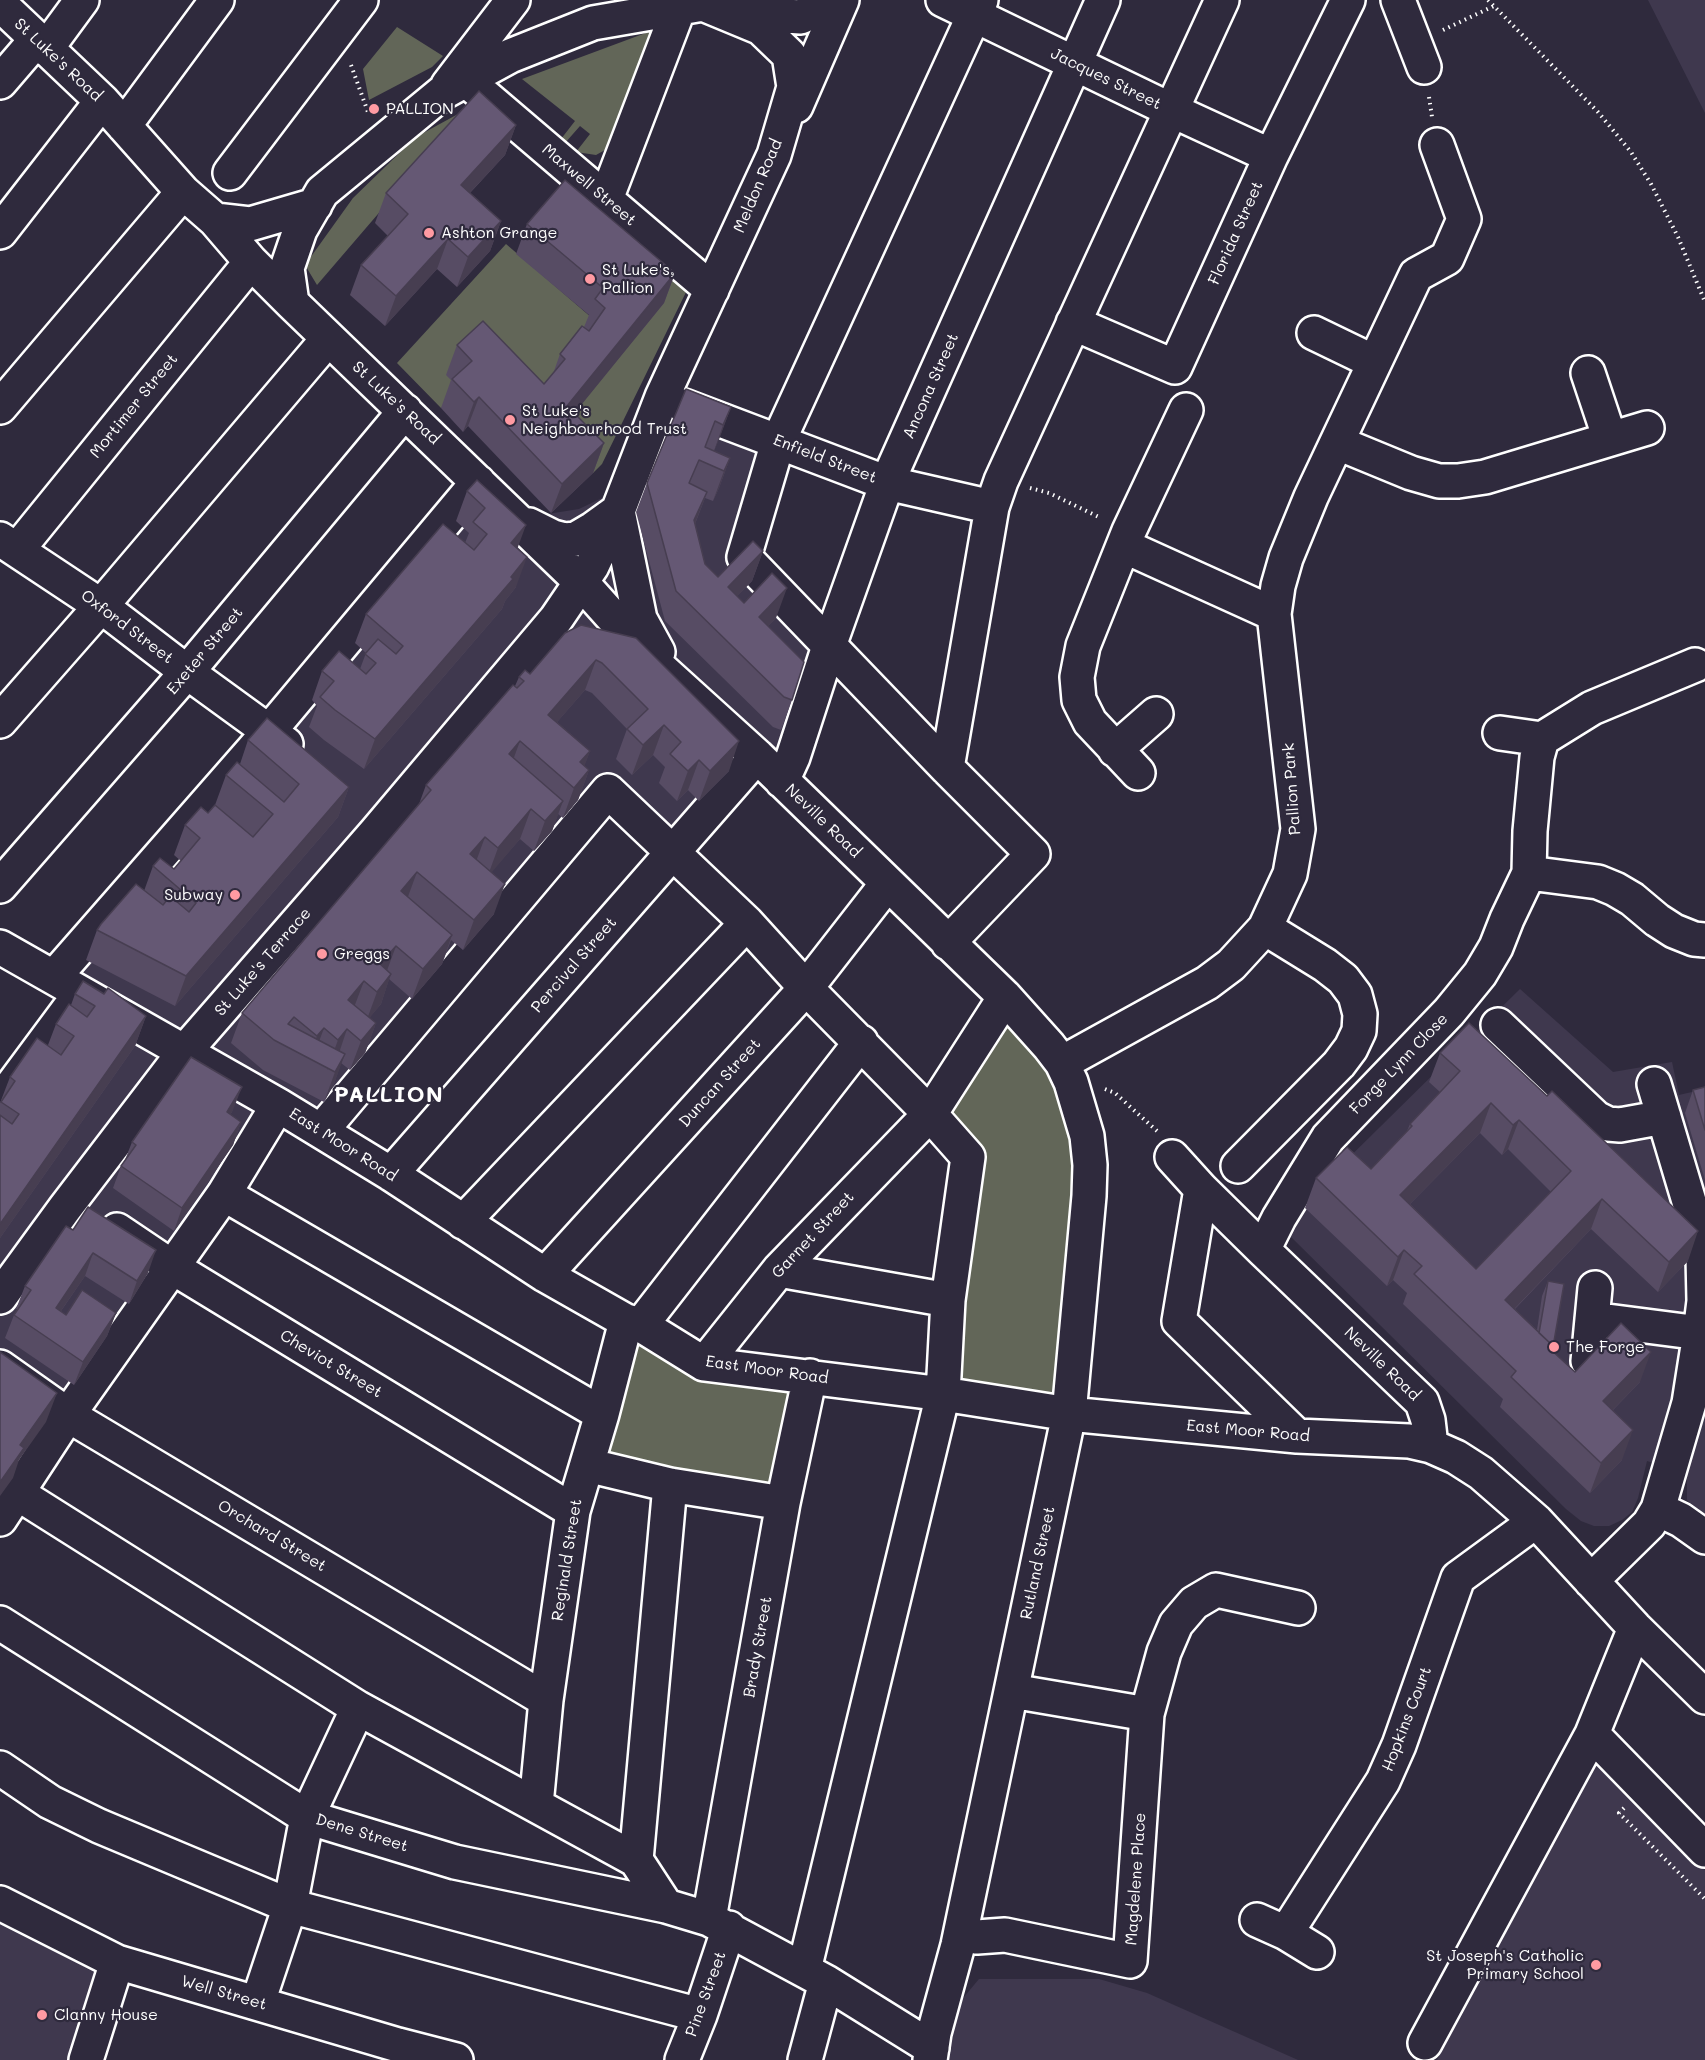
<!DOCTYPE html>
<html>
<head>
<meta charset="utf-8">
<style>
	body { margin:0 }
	canvas { display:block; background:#2f2a3d }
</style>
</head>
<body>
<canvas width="1705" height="2060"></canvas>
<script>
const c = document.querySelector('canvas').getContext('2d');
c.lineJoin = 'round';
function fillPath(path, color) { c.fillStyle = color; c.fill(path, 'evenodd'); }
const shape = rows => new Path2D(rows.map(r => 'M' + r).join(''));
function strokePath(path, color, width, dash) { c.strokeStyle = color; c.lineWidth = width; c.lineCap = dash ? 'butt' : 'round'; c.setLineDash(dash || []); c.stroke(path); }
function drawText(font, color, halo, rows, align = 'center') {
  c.font = font + ' Mali,sans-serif'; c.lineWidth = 4.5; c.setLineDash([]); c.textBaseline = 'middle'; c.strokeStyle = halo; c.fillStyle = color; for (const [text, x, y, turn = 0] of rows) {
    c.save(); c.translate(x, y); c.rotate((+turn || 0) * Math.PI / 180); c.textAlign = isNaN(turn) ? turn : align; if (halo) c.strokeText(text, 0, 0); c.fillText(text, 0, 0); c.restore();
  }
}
fillPath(shape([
	[1648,0,1705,0,1705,113],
	[662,397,778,442,744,557,829,646,792,761,757,756,672,854,608,792,321,1131,278,1105,0,1519,0,1102,79,994,54,977,476,484,535,516,579,509,629,485],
	[1520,989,1613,1072,1672,1062,1679,1095,1705,1089,1705,1518,1687,1500,1687,1473,1647,1461,1638,1498,1632,1512,1622,1520,1609,1526,1594,1526,1581,1521,1566,1509,1288,1234,1309,1197],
	[1596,1760,1705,1870,1705,2060,1437,2060],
	[0,1909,98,1970,70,2060,0,2060],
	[979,1979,1099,1979,1147,1993,1298,2060,930,2060,934,2033]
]), '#3f384e');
fillPath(shape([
	[397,27,443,56,432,67,369,100,363,69],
	[651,31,614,145,596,155,576,152,590,134,580,126,565,143,561,139,575,121,522,79],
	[469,108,317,285,305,265,353,198,416,137],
	[568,221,689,286,602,464,593,473,556,436,618,357],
	[506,244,592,318,554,389,462,391,441,408,397,363],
	[1005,997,1079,1105,1069,1414,943,1394,968,1157,930,1114],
	[626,1321,810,1376,783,1503,587,1465]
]), '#626658');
const minor = shape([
	[943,0,1171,110,1271,156],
	[1398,0,1424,67],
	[0,4,102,101,183,192,215,220,251,262,292,303,581,582,650,659,757,756,1005,997,1049,1046,1062,1063,1071,1082,1087,1136,1090,1165,1089,1196,1069,1414,958,1945,934,2033,930,2060],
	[737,10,770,15,801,17,831,0],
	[46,49,82,0],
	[466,80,712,290],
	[0,82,37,39],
	[448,85,513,0],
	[796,106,842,0],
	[124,126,217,0],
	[230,173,361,0],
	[606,199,679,8],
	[215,220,250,224,315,205],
	[0,232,102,101],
	[1073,323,1175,367,1271,156,1348,0],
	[1314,333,1374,362],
	[1588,373,1610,439],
	[684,406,887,483,992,507],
	[0,407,183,192],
	[1338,443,1411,473,1439,481,1458,481,1485,477,1647,428],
	[529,525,553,537,565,540,576,539,593,529,618,511,640,619,658,652],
	[0,539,101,606,187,672,286,744],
	[1124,546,1274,614],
	[17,550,251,262],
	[0,721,101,606,328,339],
	[1500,733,1542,739],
	[1115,750,1156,714],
	[947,768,992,507,1001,481,1222,0],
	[1138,773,1090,722,1079,700,1077,677,1083,646,1129,531,1186,410],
	[782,781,793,757,829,646,887,483,1103,0],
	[1529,873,1598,882,1615,889,1632,899,1657,920,1674,931,1694,939,1705,940],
	[0,886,187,672,405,411],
	[948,943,1033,854,947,768,744,557,778,442,981,0],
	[0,947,278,1105,391,1174,545,1275,626,1321,641,1325,704,1364,943,1394,1069,1414,1297,1436,1409,1441,1431,1446,1456,1457,1481,1473,1536,1521,1635,1628,1705,1697],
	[54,977,266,735,478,482],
	[1498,1025,1596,1118,1608,1124,1620,1125,1664,1117],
	[1062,1063,1207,983,1231,965,1265,928,1290,874,1298,829,1274,614,1278,586,1286,558,1311,497,1416,275,1447,258,1464,219,1437,145],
	[0,1102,80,994],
	[321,1131,608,791,747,923,806,988,930,1114,968,1157,948,1300,943,1394,804,1970],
	[1172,1157,1201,1189,1263,1250,1422,1402,1428,1420,1431,1446],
	[1238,1166,1339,1064,1351,1048,1359,1031,1360,1014,1355,995,1343,979,1325,965,1265,928],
	[391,1174,757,756],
	[1201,1189,1179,1321,1297,1436],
	[224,1194,602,1414],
	[463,1222,747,923],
	[117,1230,172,1267,573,1511],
	[1263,1250,1279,1218,1328,1138,1449,1012,1480,974,1496,947,1507,919,1529,873,1530,831,1537,757,1542,739,1592,708,1695,665],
	[779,1270,948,1300],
	[545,1275,806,988,887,884],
	[0,1297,65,1208,185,1051,376,832,556,619,592,566,618,511,662,397,774,155,794,87,789,55,761,28,703,4,593,23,510,56,442,93,322,192,300,230,287,268,292,303],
	[1592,1319,1700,1333],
	[641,1325,861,1042],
	[1588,1361,1595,1288],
	[704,1364,779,1270,930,1114,1005,997],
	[0,1367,68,1415,546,1700],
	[587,1465,670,1485,783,1503],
	[17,1493,358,1708,636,1860,666,1906],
	[1658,1509,1681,1520,1705,1537],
	[0,1519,68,1415,224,1194,278,1105],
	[1591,1581,1649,1524,1658,1509,1689,1403,1700,1333,1704,1301,1703,1257,1694,1218,1654,1084],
	[0,1623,307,1817,455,1862,666,1906,709,1919,826,1982,932,2048],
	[1012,1691,1147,1714],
	[1592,1734,1705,1850],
	[0,1768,50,1802,99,1826,290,1906,700,2015],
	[536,1805,546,1700,573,1511,602,1414,626,1321],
	[636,1860,670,1485],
	[0,1903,117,1962,398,2045,456,2060],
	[709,1919,783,1503,810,1376],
	[1257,1920,1286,1933,1317,1952],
	[1286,1933,1383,1781,1399,1745,1458,1578,1536,1521],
	[977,1937,1005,1935,1130,1961,1147,1714,1164,1652,1176,1624,1194,1603,1216,1590,1298,1608],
	[258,2002,290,1906,307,1817,358,1708],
	[1425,2043,1592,1734,1635,1628],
	[86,2060,117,1962],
	[682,2060,700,2015,729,1928],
	[805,2060,826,1982]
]);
strokePath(minor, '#fff', 38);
strokePath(shape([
	[1488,0,1598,112,1631,152,1651,184,1678,237,1705,302],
	[1443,30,1494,6],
	[351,65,369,115],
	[1429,97,1432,117],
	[1030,488,1049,493,1101,518],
	[1105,1089,1115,1093,1157,1131],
	[1624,1808,1619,1813,1705,1899]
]), '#fff', 4, [1.5, 4.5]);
strokePath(minor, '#2f2a3d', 33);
fillPath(shape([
	[516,125,505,155,470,193,501,221,490,251,457,287,437,269,385,326,350,295,361,265,388,236,375,223,386,193],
	[527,224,675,273,664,303,574,413,604,443,593,473,551,513,468,426,463,432,441,408,451,380,446,375,457,345,544,384,553,374,560,354,584,327,589,315,516,254],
	[731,407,714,451,730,458,719,488,713,501,705,498,695,524,705,564,718,577,763,551,752,581,737,596,744,603,776,618,768,626,792,700,781,730,773,727,665,621,636,512,647,483],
	[477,480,517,549,516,587,505,601,502,609,364,769,324,740,309,727,317,706,312,700,322,671,360,669,366,653,355,643,366,614,465,543,469,533,456,521,467,491],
	[581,625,729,771,699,801,688,790,677,801,659,783,665,767,653,755,632,775,616,759,627,729,592,693,585,690,557,722,590,751,584,766,589,770,578,800,563,818,558,814,552,831,534,851,520,839,491,872,494,914,463,950,451,940,442,964,412,999,389,979,381,1004,369,1018,376,1023,365,1053,350,1070,341,1063,334,1084,324,1102,263,1070,231,1043,242,1013,419,804,426,785,515,686,519,677,530,674],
	[248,740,349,787,338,817,175,1006,86,960,97,930,144,891,153,866,174,869,181,861,174,855,185,825,208,813,215,805,226,775,240,764],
	[75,994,104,994,146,1016,135,1046,0,1238,0,1103,10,1077,48,1045,56,1024,71,1005],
	[1440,1053,1688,1261,1658,1292,1591,1229,1515,1309,1537,1330,1542,1296,1548,1281,1553,1347,1552,1350,1575,1372,1640,1382,1613,1410,1622,1460,1590,1493,1500,1407,1503,1399,1403,1304,1407,1293,1393,1280,1387,1286,1305,1208,1316,1178,1371,1169,1407,1131,1410,1124,1440,1092,1429,1082],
	[1480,1133,1502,1155,1508,1149,1551,1192,1476,1269,1410,1204],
	[1705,1087,1705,1180,1685,1113,1693,1090],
	[233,1110,230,1115,241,1122,233,1145,174,1231,113,1188,121,1166,125,1160,132,1142],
	[66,1226,148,1273,129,1304,85,1276,61,1311,66,1315,116,1313,107,1336,74,1385,5,1338,14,1315,18,1309,16,1309,25,1286]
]), '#574c64');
fillPath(shape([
	[516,125,505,155,450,214,461,185],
	[501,221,490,251,457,287,468,257],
	[448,239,437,269,385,326,396,296],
	[675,273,664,303,556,436,567,406],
	[479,397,468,426,463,432,474,402],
	[731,407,720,437,713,454,723,425],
	[604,443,593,473,551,513,562,484],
	[730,458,719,488,713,501,724,471],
	[707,492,696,521,683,550,694,520],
	[526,525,515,555,511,543],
	[763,551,752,581,717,617,728,587],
	[527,557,516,587,505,601,502,609,364,769,375,739],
	[787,588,776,618,748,647,759,617],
	[596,660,585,690,537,745,548,715],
	[664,725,653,755,632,775,643,745],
	[520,741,509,771,509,754],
	[739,741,729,771,699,801,710,771],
	[590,751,579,781,580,762],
	[699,760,688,790,677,801,688,771],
	[589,770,578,800,563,818,574,788],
	[349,787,338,817,175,1006,186,976],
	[563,801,552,831,534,851,545,821],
	[531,809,520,839,487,878,498,848],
	[485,837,474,867,470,854],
	[417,872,406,902,401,891],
	[505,884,494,914,463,950,474,920],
	[452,935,442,964,412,999,423,969],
	[396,946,385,976,380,964],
	[391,974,381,1004,366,1022,377,992],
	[364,981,353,1010,348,1000],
	[146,1016,135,1046,0,1238,0,1224],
	[376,1023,365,1053,350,1070,361,1041],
	[324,1028,313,1058,309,1058,317,1036],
	[347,1029,337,1059,327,1070,338,1040],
	[345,1054,334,1084,324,1102,335,1072],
	[242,1087,233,1110,218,1135,227,1112],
	[1491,1103,1480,1133,1389,1225,1400,1195],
	[1519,1120,1508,1149,1502,1155,1513,1125],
	[241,1122,233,1145,174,1231,182,1208],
	[1602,1199,1591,1229,1494,1330,1505,1300],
	[1698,1231,1688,1261,1658,1292,1669,1262],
	[156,1250,148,1273,129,1304,137,1281],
	[1404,1250,1393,1280,1387,1286,1398,1257],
	[93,1253,85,1276,47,1331,56,1308],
	[116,1313,107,1336,74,1385,83,1362],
	[1651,1352,1640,1382,1592,1431,1603,1401],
	[57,1393,46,1422,19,1460,13,1478,0,1496,0,1482,20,1445],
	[1633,1430,1622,1460,1590,1493,1601,1463]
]), '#473e51');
const building = shape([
	[479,91,516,125,461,185,501,221,468,257,448,239,396,296,361,265,408,214,386,193,479,91],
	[565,180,675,273,567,406,604,443,562,484,479,397,474,402,452,379,472,361,457,345,483,321,544,384,565,359,560,354,582,326,589,331,605,308,595,299,603,288,527,224,565,180],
	[686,389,731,407,723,425,715,421,705,447,730,458,724,471,699,460,689,483,707,492,694,520,705,564,718,577,753,541,763,551,728,587,744,603,772,573,787,588,759,617,804,662,792,700,784,697,676,591,647,483,686,389],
	[477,480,526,525,511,543,527,557,511,577,513,579,375,739,335,710,320,697,334,681,322,671,339,651,366,674,376,663,365,654,378,639,396,654,403,646,366,614,443,524,474,550,487,534,473,522,485,508,467,491,477,480],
	[581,625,636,638,739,741,710,771,699,760,688,771,670,754,681,742,664,725,643,745,627,729,648,709,602,663,596,660,548,715,590,751,580,762,589,770,574,788,520,741,509,754,563,801,545,821,531,809,498,848,485,837,470,854,505,884,474,920,417,872,401,891,452,935,423,969,396,946,380,964,391,974,377,992,364,981,348,1000,376,1023,361,1041,347,1029,338,1040,324,1028,317,1036,294,1017,288,1024,345,1054,335,1072,274,1040,242,1013,431,790,426,785,513,685,517,688,524,681,519,677,525,670,530,674,565,633,581,625],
	[267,718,349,787,186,976,97,930,101,924,136,884,163,905,170,896,189,912,196,903,153,866,160,858,174,869,200,838,185,825,201,807,208,813,215,805,253,837,273,814,226,775,237,762,284,802,299,784,248,740,267,718],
	[83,981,104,994,108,988,146,1016,0,1224,0,1115,12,1124,19,1114,1,1102,15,1081,10,1077,37,1038,61,1055,74,1036,56,1024,69,1004,87,1017,95,1006,75,994,83,981],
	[1469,1023,1547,1096,1552,1091,1698,1231,1669,1262,1602,1199,1505,1300,1551,1344,1548,1347,1575,1372,1621,1323,1651,1352,1603,1401,1633,1430,1601,1463,1511,1377,1516,1371,1414,1274,1422,1266,1404,1250,1398,1257,1316,1178,1347,1147,1371,1169,1412,1126,1410,1124,1460,1071,1440,1053,1469,1023],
	[1491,1103,1513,1125,1519,1120,1571,1171,1476,1269,1400,1195,1491,1103],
	[191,1057,242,1087,227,1112,241,1122,182,1208,121,1166,136,1145,132,1142,191,1057],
	[1705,1087,1705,1130,1693,1090,1705,1087],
	[88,1207,156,1250,137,1281,93,1253,56,1308,66,1315,82,1290,116,1313,83,1362,14,1315,31,1290,25,1286,66,1226,73,1230,88,1207],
	[1548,1281,1564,1284,1553,1347,1550,1346,1551,1344,1539,1333,1548,1281],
	[0,1352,57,1393,20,1445,24,1448,0,1482,0,1352]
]);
fillPath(building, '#655874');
strokePath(building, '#473e51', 1.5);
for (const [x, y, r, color] of [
	[374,109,6,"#ff9aa2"],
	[429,233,6,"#ff9aa2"],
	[590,279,6,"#ff9aa2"],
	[510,420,6,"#ff9aa2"],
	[235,895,6,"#ff9aa2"],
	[322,954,6,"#ff9aa2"],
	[1554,1347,6,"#ff9aa2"],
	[1596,1965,6,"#ff9aa2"],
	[42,2015,6,"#ff9aa2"]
]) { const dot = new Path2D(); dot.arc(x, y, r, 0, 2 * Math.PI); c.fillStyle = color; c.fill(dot); strokePath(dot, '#2f2a3d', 2); }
drawText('16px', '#fff', '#2f2a3d', [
	["St Luke's Road",58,60,43],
	["Jacques Street",1106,79,26],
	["Maxwell Street",589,185,40],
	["Meldon Road",758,186,-67],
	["Florida Street",1236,233,-66],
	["Ancona Street",931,386,-66],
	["St Luke's Road",396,403,43],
	["Mortimer Street",134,406,-51],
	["Enfield Street",825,459,21],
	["Oxford Street",127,627,37],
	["Exeter Street",205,651,-50],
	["Pallion Park",1292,789,-94],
	["Neville Road",823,821,44],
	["St Luke's Terrace",263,962,-49],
	["Percival Street",574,965,-49],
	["Forge Lynn Close",1399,1064,-46],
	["Duncan Street",720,1083,-48],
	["East Moor Road",343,1145,32],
	["Garnet Street",813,1235,-47],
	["Cheviot Street",331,1364,31],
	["Neville Road",1382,1364,44],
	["East Moor Road",767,1370,8],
	["East Moor Road",1248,1431,5],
	["Orchard Street",272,1536,31],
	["Reginald Street",567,1560,-81],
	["Rutland Street",1038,1563,-78],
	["Brady Street",758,1647,-80],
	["Hopkins Court",1407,1719,-69],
	["Dene Street",362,1833,17],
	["Magdelene Place",1136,1879,-86],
	["Well Street",224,1993,16],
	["Pine Street",706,1994,-70]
]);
drawText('16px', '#fff', '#2f2a3d', [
	["PALLION",386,109],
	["Ashton Grange",441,233],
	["St Luke's,",602,270],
	["Pallion",602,288],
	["St Luke's",522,411],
	["Neighbourhood Trust",522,429],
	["Subway",223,895,"right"],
	["Greggs",334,954],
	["The Forge",1566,1347],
	["St Joseph's Catholic",1584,1956,"right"],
	["Primary School",1584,1974,"right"],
	["Clanny House",54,2015]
], 'left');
c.letterSpacing = '1.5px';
drawText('bold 22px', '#fff', '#2f2a3d', [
	["PALLION",389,1095]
]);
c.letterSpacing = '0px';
</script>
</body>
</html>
